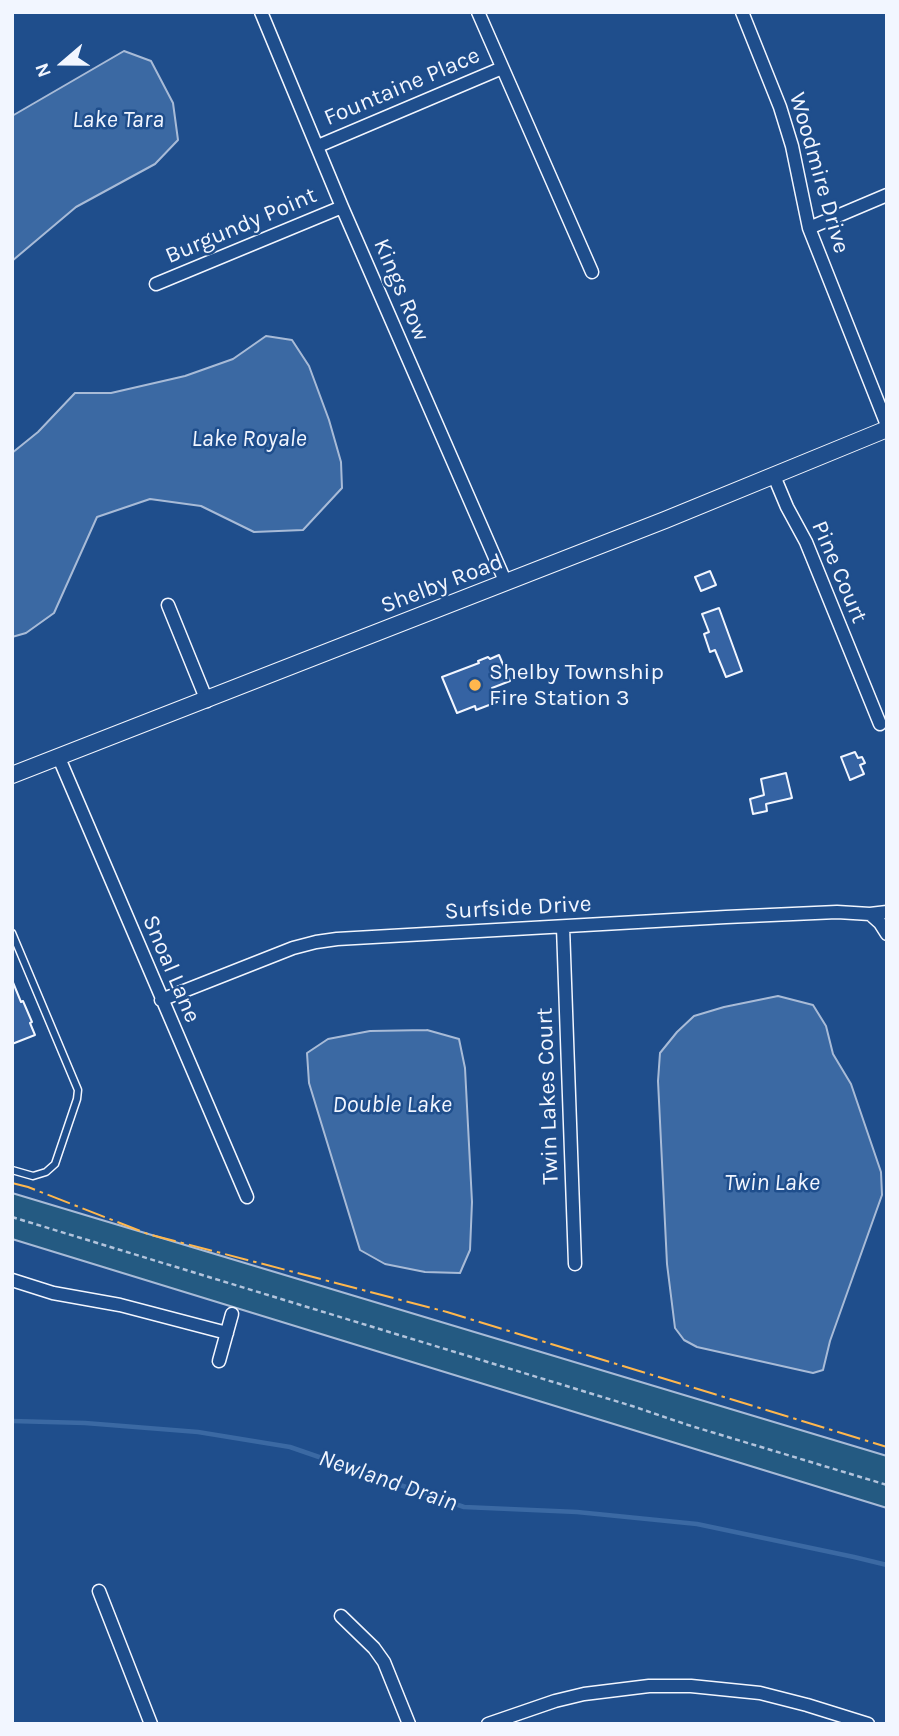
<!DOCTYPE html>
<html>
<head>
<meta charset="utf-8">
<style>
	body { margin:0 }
	#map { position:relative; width:899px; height:1736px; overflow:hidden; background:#1f4e8c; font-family:Karla,sans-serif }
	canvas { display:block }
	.frame { position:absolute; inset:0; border:14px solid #f2f6ff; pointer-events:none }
	.north { position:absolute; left:28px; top:28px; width:70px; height:70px; -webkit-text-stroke:5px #1f4e8c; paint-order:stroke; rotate:250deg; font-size:19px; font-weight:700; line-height:28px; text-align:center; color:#f2f6ff }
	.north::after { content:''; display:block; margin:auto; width:24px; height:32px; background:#f2f6ff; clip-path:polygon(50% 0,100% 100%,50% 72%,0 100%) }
</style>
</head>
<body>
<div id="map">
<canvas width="899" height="1736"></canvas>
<div class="frame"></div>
<div class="north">N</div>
</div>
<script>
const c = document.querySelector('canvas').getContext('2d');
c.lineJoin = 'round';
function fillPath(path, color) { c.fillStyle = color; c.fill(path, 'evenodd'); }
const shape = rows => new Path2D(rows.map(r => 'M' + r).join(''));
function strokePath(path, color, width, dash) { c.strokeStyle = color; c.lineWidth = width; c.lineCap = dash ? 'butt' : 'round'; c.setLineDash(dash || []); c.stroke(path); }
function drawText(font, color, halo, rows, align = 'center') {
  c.font = font + ' Karla,sans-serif'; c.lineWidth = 5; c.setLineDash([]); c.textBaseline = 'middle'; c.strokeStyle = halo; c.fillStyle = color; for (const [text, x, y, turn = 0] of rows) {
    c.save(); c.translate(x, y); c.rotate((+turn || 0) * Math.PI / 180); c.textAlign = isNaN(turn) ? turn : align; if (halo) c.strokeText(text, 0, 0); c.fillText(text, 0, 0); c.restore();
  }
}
const green = shape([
	[12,1193,887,1456,887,1508,12,1239,12,1193]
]);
fillPath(green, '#245a82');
strokePath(green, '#a8bbd7', 2);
const water = shape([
	[124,51,151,61,173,103,178,140,155,164,76,207,12,261,12,116,124,51],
	[266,336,292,340,309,366,329,420,341,462,342,488,303,530,254,532,201,506,150,499,97,517,54,613,26,633,12,637,12,453,38,432,75,393,111,393,185,376,233,359,266,336],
	[778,996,813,1005,826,1026,833,1054,851,1084,881,1172,882,1195,830,1341,823,1370,813,1373,697,1347,684,1340,675,1328,667,1264,658,1081,660,1053,677,1032,694,1016,724,1007,778,996],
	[427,1030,459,1039,465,1068,472,1202,470,1250,460,1273,425,1272,385,1264,360,1250,309,1083,307,1053,328,1039,370,1031,427,1030]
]);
fillPath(water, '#3b69a3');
strokePath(water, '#a8bbd7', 2);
strokePath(shape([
	[12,1421,85,1423,198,1432,290,1447,464,1507,577,1512,697,1524,854,1557,887,1565]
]), '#3b69a3', 4.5);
const building = shape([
	[710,571,716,585,701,591,695,577,710,571],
	[719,608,742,671,726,677,715,650,710,652,704,634,709,632,702,614,719,608],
	[499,655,510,681,492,688,497,702,476,710,475,706,457,713,442,677,479,663,478,661,488,657,490,659,499,655],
	[855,752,858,758,862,757,865,763,860,765,864,774,850,780,841,757,855,752],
	[786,773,792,798,766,804,767,811,753,814,750,799,764,795,761,779,786,773],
	[12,980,21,1002,23,1001,32,1022,30,1023,35,1035,12,1044,12,980]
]);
fillPath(building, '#3563a3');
strokePath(building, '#f2f6ff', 2);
const service = shape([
	[12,933,78,1090,77,1099,55,1164,46,1172,33,1176,12,1170]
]);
const minor = shape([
	[261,12,342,207,506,583],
	[478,12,592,272],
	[742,12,780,107,792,146,809,228,887,425],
	[318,146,502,68],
	[809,228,887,195],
	[156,284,342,207],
	[774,476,787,507,806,542,880,724],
	[168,605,207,701],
	[59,758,247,1197],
	[870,914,880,923,887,934],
	[563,927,575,1264],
	[161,1000,293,948,316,942,337,939,726,917,837,912,870,914,887,912],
	[12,1280,53,1293,120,1305,227,1333],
	[219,1361,232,1314],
	[99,1591,151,1724],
	[341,1616,374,1648,384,1662,409,1724],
	[488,1724,555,1701,584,1694,649,1686,691,1686,760,1693,807,1705,868,1724]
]);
const tertiary = shape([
	[12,775,665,520,887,429]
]);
strokePath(service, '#f2f6ff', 9);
strokePath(minor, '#f2f6ff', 15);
strokePath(tertiary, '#f2f6ff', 18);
strokePath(shape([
	[12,1217,632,1406,688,1425,887,1485]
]), '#b3c4dc', 2.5, [5, 3.5]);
strokePath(service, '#1f4e8c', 6);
strokePath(minor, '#1f4e8c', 12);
strokePath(tertiary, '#1f4e8c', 16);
strokePath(shape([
	[12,1183,28,1187,148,1234,447,1312,887,1447]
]), '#ffb74d', 2, [24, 5, 3.5, 5]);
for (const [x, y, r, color] of [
	[475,685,7,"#ffb74d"]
]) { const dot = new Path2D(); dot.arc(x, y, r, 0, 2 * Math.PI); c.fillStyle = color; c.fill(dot); strokePath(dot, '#1f4e8c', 2.5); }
drawText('23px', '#f2f6ff', '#1f4e8c', [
	["Fountaine Place",402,87,-23],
	["Woodmire Drive",819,173,74],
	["Burgundy Point",241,226,-23],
	["Kings Row",401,290,67],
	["Pine Court",839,572,67],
	["Shelby Road",442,584,-21],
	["Surfside Drive",518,908,-3],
	["Snoal Lane",171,969,67],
	["Twin Lakes Court",548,1096,-92]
]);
drawText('23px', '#f2f6ff', '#1f4e8c', [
	["Shelby Township",489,672],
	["Fire Station 3",489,698]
], 'left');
drawText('italic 24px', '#f2f6ff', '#1f4e8c', [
	["Lake Tara",118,120],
	["Lake Royale",249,439],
	["Double Lake",392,1105],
	["Twin Lake",772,1183],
	["Newland Drain",388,1481,19]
]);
</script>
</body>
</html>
